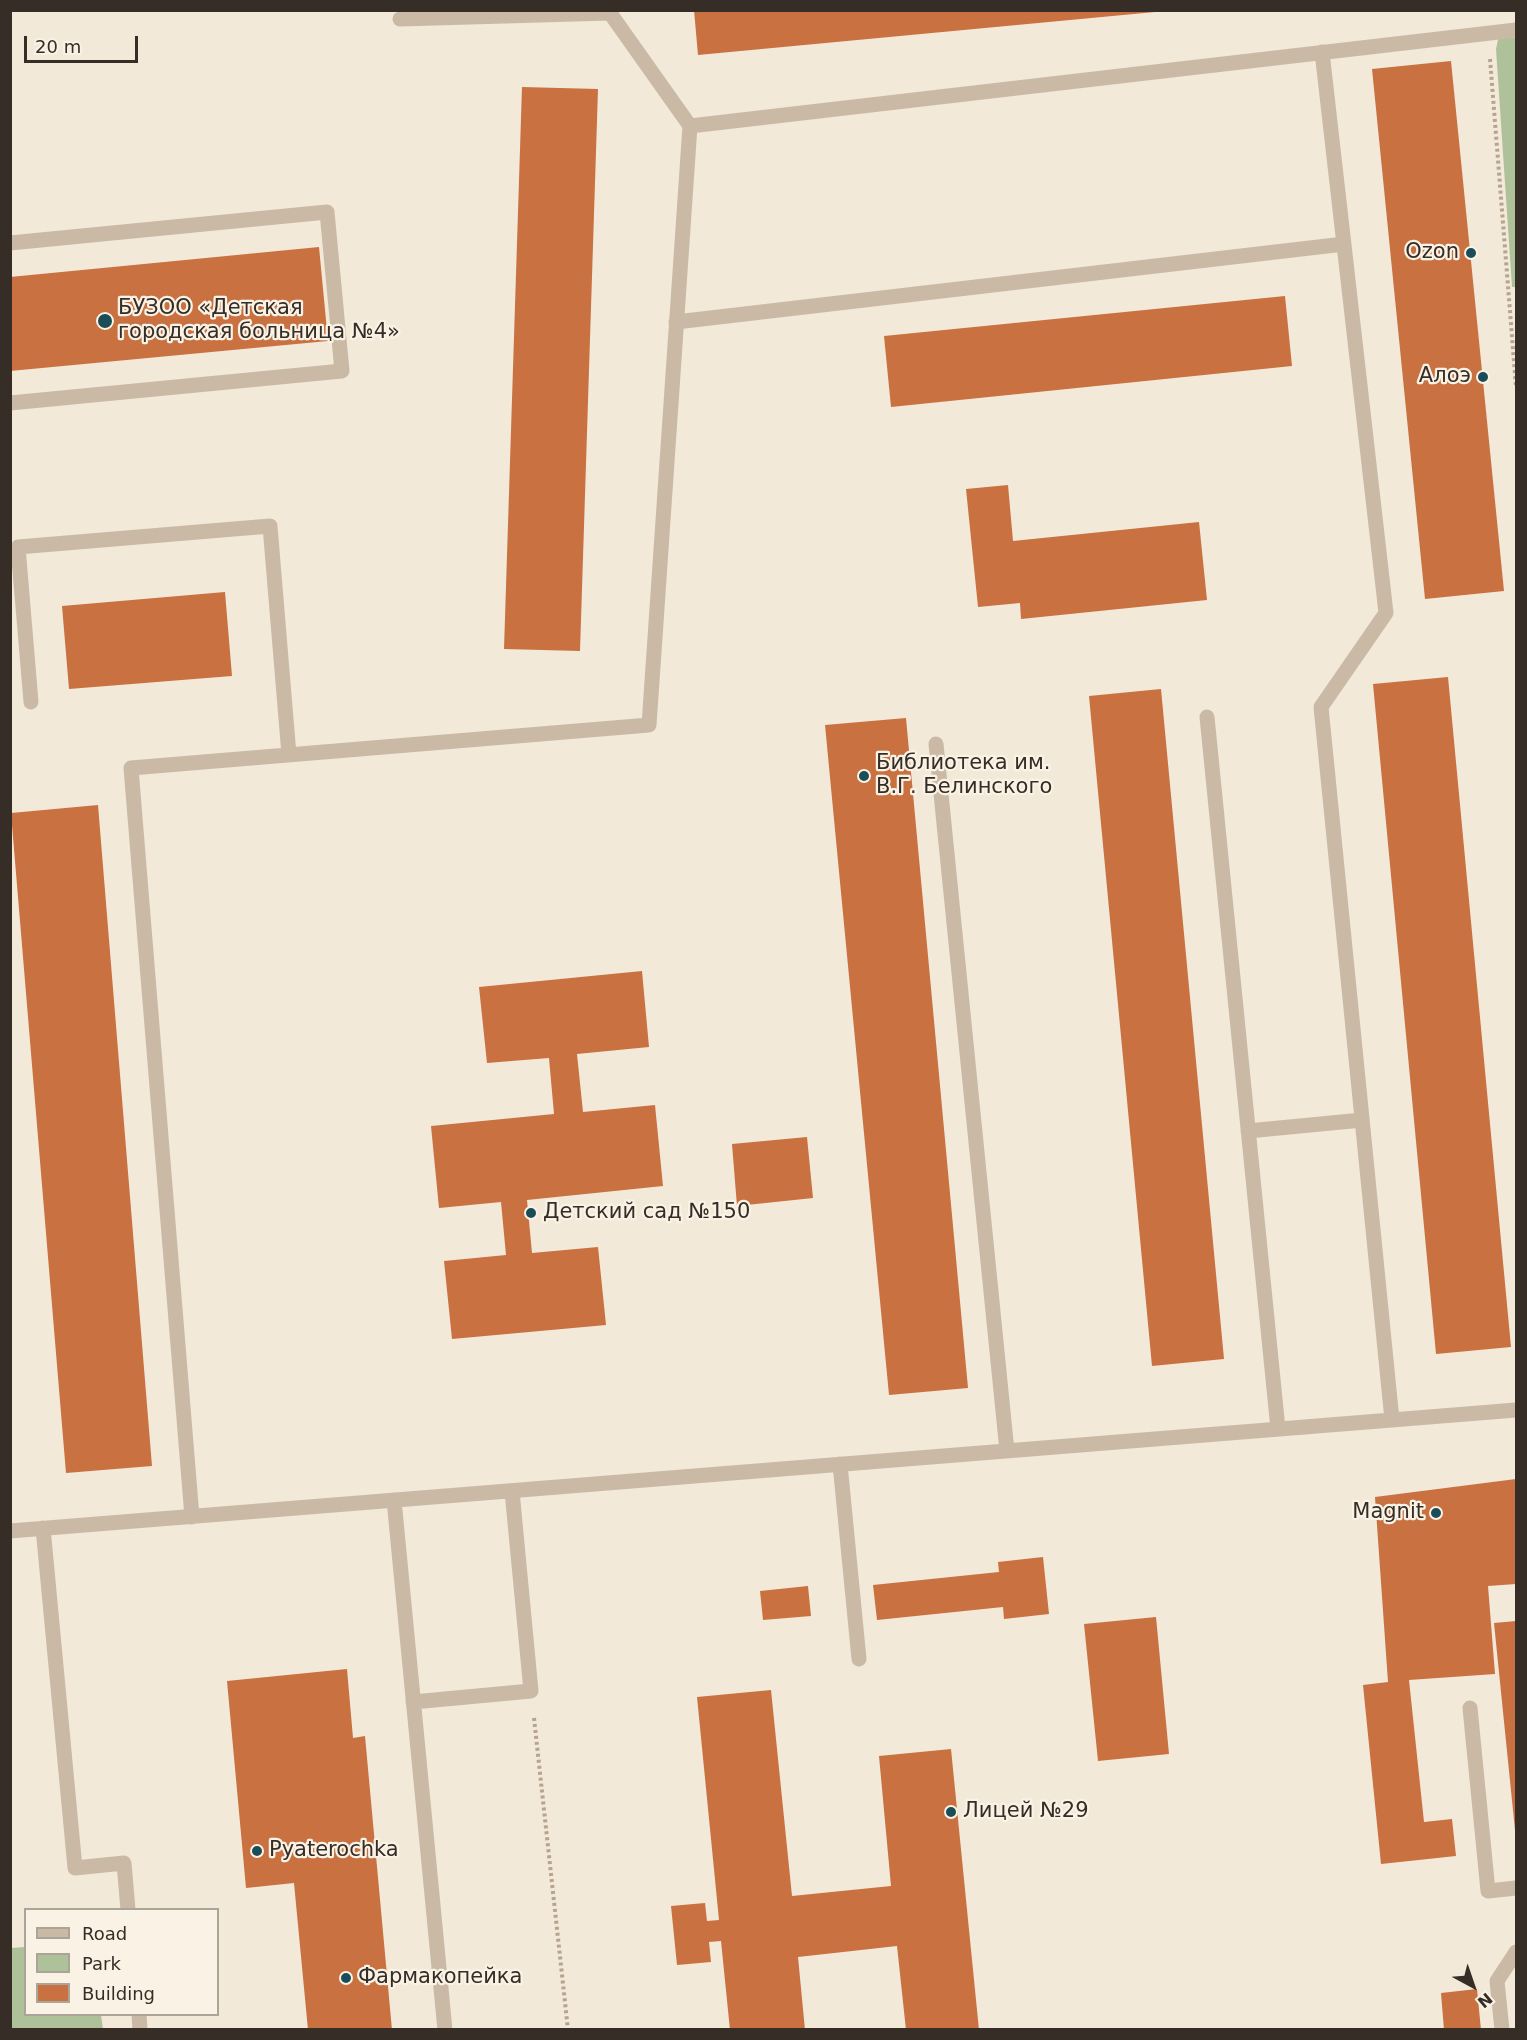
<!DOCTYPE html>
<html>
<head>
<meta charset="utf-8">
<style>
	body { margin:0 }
	#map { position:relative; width:1527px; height:2040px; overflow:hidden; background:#f2e9d9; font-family:"DejaVu Sans",sans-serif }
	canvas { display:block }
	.frame { position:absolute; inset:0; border:12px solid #352d26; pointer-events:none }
	.legend { position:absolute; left:24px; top:1908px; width:195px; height:108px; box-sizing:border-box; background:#faf3e5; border:2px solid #aba499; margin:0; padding:8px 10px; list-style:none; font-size:18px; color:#352d26 }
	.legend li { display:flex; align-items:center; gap:12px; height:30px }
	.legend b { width:30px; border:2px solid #aba499 }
	.north { position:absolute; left:1443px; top:1956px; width:60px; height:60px; -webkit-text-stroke:4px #faf3e5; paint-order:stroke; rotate:140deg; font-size:16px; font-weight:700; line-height:24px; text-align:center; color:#352d26 }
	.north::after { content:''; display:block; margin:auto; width:21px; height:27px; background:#352d26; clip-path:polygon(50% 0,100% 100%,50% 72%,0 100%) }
	.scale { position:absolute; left:24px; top:36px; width:114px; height:27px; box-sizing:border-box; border:3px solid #352d26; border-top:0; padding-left:8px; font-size:18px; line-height:21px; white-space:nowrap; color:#352d26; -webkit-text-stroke:4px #faf3e5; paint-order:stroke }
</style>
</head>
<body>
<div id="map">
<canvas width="1527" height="2040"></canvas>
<div class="frame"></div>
<ul class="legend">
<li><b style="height:8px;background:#cabaa5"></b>Road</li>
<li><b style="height:16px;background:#afc199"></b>Park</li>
<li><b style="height:16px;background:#c97140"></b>Building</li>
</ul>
<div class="north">N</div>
<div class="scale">20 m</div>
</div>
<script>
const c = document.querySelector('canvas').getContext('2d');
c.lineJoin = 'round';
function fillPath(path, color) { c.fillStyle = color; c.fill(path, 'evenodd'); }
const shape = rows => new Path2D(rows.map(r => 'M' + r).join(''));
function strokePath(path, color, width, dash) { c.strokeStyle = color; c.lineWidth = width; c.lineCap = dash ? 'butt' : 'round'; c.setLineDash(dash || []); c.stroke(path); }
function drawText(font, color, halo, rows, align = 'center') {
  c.font = font + ' "DejaVu Sans",sans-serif'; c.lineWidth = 4.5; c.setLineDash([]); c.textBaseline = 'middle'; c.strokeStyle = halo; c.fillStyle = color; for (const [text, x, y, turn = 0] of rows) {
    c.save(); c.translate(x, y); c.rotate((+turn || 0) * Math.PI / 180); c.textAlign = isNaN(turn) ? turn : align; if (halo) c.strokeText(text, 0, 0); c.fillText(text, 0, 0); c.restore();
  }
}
fillPath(shape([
	[1499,35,1516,38,1516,287,1512,287,1496,49],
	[25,1947,26,2014,101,2015,103,2029,11,2029,11,1948]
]), '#afc199');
fillPath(shape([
	[694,10,1155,10,1155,12,698,55],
	[1451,61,1504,591,1425,599,1372,69],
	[522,87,598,89,580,651,504,649],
	[319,247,328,341,10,371,10,277],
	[1285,296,1292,366,891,407,884,336],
	[1008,485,1013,541,1199,522,1207,600,1021,619,1020,603,978,607,966,489],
	[225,592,232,676,69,689,62,606],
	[1448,677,1511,1347,1436,1354,1373,684],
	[1161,689,1224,1359,1152,1366,1089,696],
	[906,718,968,1388,889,1395,825,725],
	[98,805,152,1466,66,1473,11,813],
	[642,971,649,1047,577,1054,583,1112,655,1105,663,1186,527,1200,532,1253,598,1247,606,1325,452,1339,444,1261,506,1255,501,1202,439,1208,431,1126,554,1114,549,1058,487,1063,479,987],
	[807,1137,813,1198,737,1206,732,1144],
	[1516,1479,1516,1584,1488,1586,1495,1674,1409,1680,1424,1822,1452,1819,1456,1856,1381,1864,1363,1685,1388,1682,1375,1497],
	[1043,1557,1049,1614,1004,1619,1003,1607,877,1620,873,1585,999,1572,998,1562],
	[808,1586,811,1616,763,1620,760,1591],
	[1156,1617,1169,1754,1098,1761,1084,1624],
	[1516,1621,1516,1830,1515,1830,1494,1623],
	[347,1669,353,1738,365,1736,392,2030,308,2030,294,1883,246,1888,227,1681],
	[771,1690,792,1896,891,1886,879,1756,951,1749,979,2030,906,2030,897,1946,798,1957,805,2030,730,2030,721,1941,709,1942,711,1962,677,1965,671,1906,705,1903,707,1921,719,1920,697,1697],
	[1477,1989,1481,2030,1444,2030,1441,1993]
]), '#c97140');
strokePath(shape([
	[1490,59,1516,387],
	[534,1718,568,2030]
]), '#b6a48f', 4, [3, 3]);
strokePath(shape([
	[1322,52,1386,613,1321,707,1392,1420],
	[690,126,1516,30],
	[10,243,327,212,342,371,10,403],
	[676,322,1344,244],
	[31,702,18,547,270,526,289,755],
	[1207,717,1278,1429],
	[936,744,1007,1451],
	[1248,1131,1362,1120],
	[840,1464,859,1659],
	[394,1500,445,2030],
	[192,1517,131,768,649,725,690,126,610,13,400,19],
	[43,1528,75,1868,124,1863,128,1910],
	[10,1531,1516,1410],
	[413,1702,531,1691,512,1491],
	[1470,1708,1488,1891,1516,1888],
	[139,2014,140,2030],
	[1502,2030,1497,1981,1516,1952]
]), '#cabaa5', 15);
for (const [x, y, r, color] of [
	[1471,253,6,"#1b4d58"],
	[105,321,8,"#1b4d58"],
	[1483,377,6,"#1b4d58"],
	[864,776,6,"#1b4d58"],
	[531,1213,6,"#1b4d58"],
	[1436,1513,6,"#1b4d58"],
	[951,1812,6,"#1b4d58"],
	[257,1851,6,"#1b4d58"],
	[346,1978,6,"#1b4d58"]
]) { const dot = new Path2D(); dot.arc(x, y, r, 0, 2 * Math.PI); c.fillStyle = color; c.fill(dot); strokePath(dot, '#faf3e5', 2); }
drawText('21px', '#352d26', '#faf3e5', [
	["Ozon",1459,253,"right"],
	["БУЗОО «Детская",118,309],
	["городская больница №4»",118,333],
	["Алоэ",1471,377,"right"],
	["Библиотека им.",876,764],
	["В.Г. Белинского",876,788],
	["Детский сад №150",543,1213],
	["Magnit",1424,1513,"right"],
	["Лицей №29",963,1812],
	["Pyaterochka",269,1851],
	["Фармакопейка",358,1978]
], 'left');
</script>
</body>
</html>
